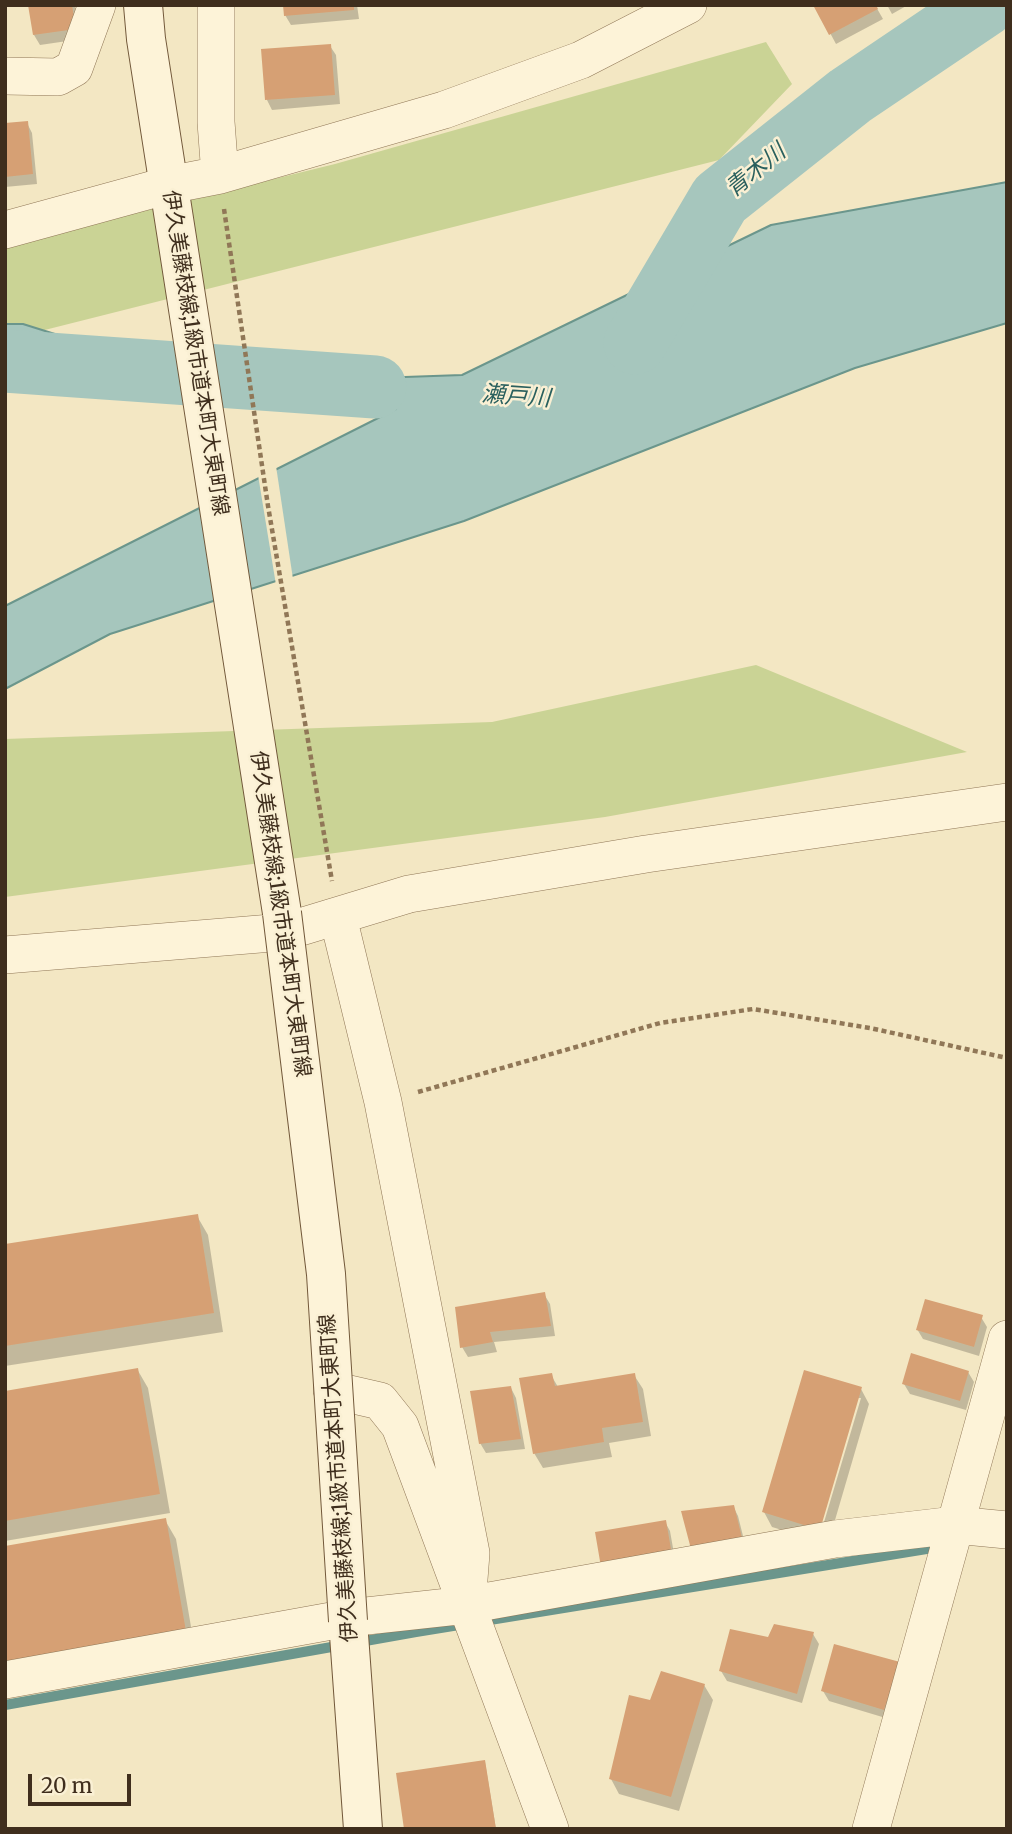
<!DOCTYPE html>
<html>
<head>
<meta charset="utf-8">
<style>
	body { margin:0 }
	#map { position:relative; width:1012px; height:1834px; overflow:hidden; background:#f3e7c3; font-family:Merriweather,serif }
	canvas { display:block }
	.frame { position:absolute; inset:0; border:7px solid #3f2e1d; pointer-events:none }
	.scale { position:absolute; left:28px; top:1774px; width:103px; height:32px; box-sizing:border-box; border:4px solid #3f2e1d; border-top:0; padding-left:9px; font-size:21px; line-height:24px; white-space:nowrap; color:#3f2e1d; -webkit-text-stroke:5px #faf0d4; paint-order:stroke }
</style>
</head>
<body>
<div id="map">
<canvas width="1012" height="1834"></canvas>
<div class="frame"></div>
<div class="scale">20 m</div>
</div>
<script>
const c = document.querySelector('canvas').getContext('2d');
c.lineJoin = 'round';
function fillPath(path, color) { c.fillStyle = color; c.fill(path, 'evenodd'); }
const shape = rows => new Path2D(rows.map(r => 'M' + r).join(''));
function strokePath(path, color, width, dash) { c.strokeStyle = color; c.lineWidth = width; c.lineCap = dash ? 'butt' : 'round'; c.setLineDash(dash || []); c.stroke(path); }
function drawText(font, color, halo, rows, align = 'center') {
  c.font = font + ' Merriweather,"Noto Sans JP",serif'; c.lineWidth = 5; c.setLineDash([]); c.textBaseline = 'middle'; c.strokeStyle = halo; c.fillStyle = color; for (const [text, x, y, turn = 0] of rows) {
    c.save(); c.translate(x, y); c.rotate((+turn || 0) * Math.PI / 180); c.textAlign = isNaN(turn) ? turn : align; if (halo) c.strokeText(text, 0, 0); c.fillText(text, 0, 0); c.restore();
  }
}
fillPath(shape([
	[766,42,792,84,719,160,5,340,5,245,335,164],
	[756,665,967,752,605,817,5,897,5,739,492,722]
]), '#cad395');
const water = shape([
	[1007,182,1007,323,855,368,464,521,110,634,5,689,5,606,396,409,295,405,290,381,462,375,771,225,1007,182],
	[5,324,23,324,182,374,187,391,40,375,5,377,5,324]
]);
fillPath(water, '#a6c6bd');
strokePath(water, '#6b968c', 2);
fillPath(shape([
	[276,466,293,579,276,585,258,475]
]), '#f3e7c3');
fillPath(shape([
	[29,5,75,5,81,39,40,45,34,35],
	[285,5,357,5,359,19,291,25,285,15],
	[815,5,875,5,883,19,836,44],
	[887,5,908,5,892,14],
	[330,46,336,55,340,104,272,110,267,100,263,51],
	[27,123,32,133,37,184,5,187,5,125],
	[197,1216,208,1235,223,1332,5,1366,5,1246],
	[544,1294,550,1304,555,1336,494,1342,497,1352,468,1357,462,1347],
	[981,1317,987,1327,979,1356,923,1339,917,1329],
	[137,1369,148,1388,170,1513,5,1541,5,1392],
	[968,1372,974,1382,966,1410,910,1394,904,1384],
	[551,1375,558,1387,634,1375,643,1389,651,1436,609,1443,612,1457,543,1468,534,1453],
	[511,1388,516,1398,525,1449,486,1453,480,1443],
	[861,1389,869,1404,828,1544,772,1527,764,1512],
	[857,1398,861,1398,819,1539,816,1538],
	[733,1506,738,1516,747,1552,699,1559],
	[165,1520,176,1539,195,1650,5,1683],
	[665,1522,670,1531,676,1565,608,1577],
	[813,1634,819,1644,802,1703,727,1681,721,1671,769,1639],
	[899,1663,889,1719,829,1701,823,1691],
	[704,1685,713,1700,679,1811,619,1794,611,1779,651,1702],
	[485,1762,496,1829,406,1829]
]), '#0003');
strokePath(shape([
	[5,1705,416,1632,945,1546]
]), '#6b968c', 10);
strokePath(shape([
	[635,343,720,199,850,96,985,5],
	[5,361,375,387]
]), '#a6c6bd', 63);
fillPath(shape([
	[28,5,72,5,76,29,33,35],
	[283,5,354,5,354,10,284,16],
	[813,5,876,5,878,9,829,35],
	[331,44,335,95,265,100,261,49],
	[28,121,33,174,5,177,5,123],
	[198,1214,214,1313,5,1346,5,1244],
	[545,1292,551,1326,490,1332,493,1342,460,1348,455,1307],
	[925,1299,983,1315,974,1347,916,1330],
	[911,1353,969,1371,960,1401,902,1384],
	[138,1368,160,1494,5,1521,5,1391],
	[804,1370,862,1387,820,1530,762,1512],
	[552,1373,555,1386,635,1373,643,1422,602,1428,604,1442,533,1454,519,1378],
	[511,1386,521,1439,479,1444,470,1391],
	[734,1505,743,1542,691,1549,681,1511],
	[166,1518,186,1631,5,1663,5,1546],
	[666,1520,672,1555,601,1567,595,1532],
	[774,1624,814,1632,797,1694,719,1671,730,1629,768,1637],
	[834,1644,900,1662,884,1710,821,1691],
	[661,1671,705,1684,671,1797,609,1779,629,1695,650,1700],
	[485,1760,496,1829,404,1829,396,1773]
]), '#d6a074');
const minor = shape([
	[216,5,216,122,220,175],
	[5,76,58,77,74,68,97,5],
	[5,230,169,185,220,175,444,110,581,60,688,5],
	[338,917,383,1102,471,1553,467,1605],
	[5,955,284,932,409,894,646,854,1007,802],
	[332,1390,380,1401,400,1426,550,1829],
	[5,1680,348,1618,467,1605,835,1539,955,1525,1007,1530],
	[871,1829,1007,1339]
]);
const secondary = shape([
	[143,5,146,39,282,913],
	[348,1621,363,1829]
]);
strokePath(minor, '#907757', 38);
strokePath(secondary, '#72583a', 40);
strokePath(shape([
	[224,209,268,506,332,881],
	[418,1092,660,1023,753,1009,870,1028,1007,1058]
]), '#907757', 4.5, [5, 3.5]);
strokePath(minor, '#fdf3d8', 37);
strokePath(secondary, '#fdf3d8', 38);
const secondaryBridge = shape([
	[282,913,326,1274,348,1621]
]);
strokePath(secondaryBridge, '#72583a', 40, []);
strokePath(secondaryBridge, '#fdf3d8', 38);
drawText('21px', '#3f2e1d', '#faf0d4', [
	["伊久美藤枝線;1級市道本町大東町線",195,353,81],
	["伊久美藤枝線;1級市道本町大東町線",280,914,82],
	["伊久美藤枝線;1級市道本町大東町線",339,1478,-94]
]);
drawText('italic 23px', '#2a605e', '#faf0d4', [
	["青木川",756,171,-39],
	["瀬戸川",516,397,4]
]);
</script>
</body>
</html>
